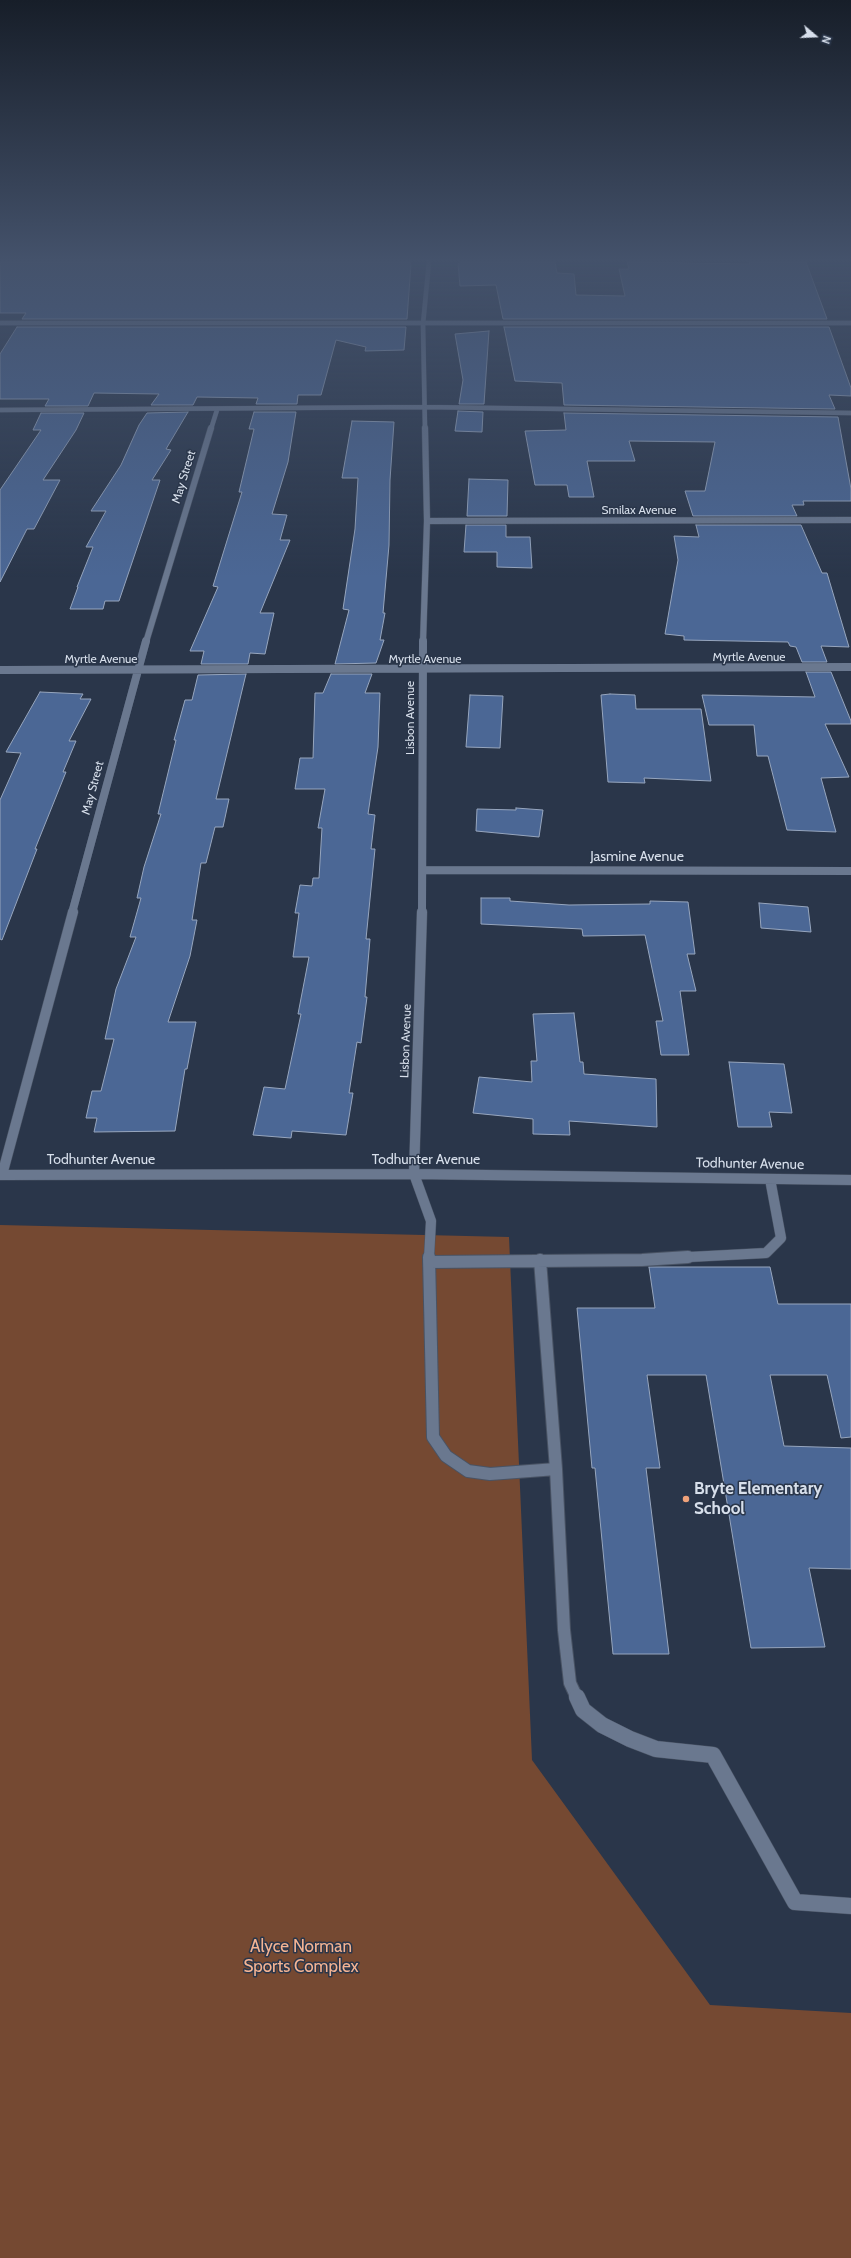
<!DOCTYPE html>
<html>
<head>
<meta charset="utf-8">
<style>
	body { margin:0 }
	#map { position:relative; width:851px; height:2258px; overflow:hidden; background:#2a364a; font-family:Cabin,sans-serif }
	canvas { display:block }
	.north { position:absolute; left:795px; top:16px; width:40px; height:40px; -webkit-text-stroke:3px #2a364a; paint-order:stroke; rotate:109deg; font-size:11px; font-weight:700; line-height:16px; text-align:center; color:#d7dfeb }
	.north::after { content:''; display:block; margin:auto; width:14px; height:18px; background:#d7dfeb; clip-path:polygon(50% 0,100% 100%,50% 72%,0 100%) }
</style>
</head>
<body>
<div id="map">
<canvas width="851" height="2258"></canvas>
<div class="north">N</div>
</div>
<script>
const c = document.querySelector('canvas').getContext('2d');
c.lineJoin = 'round';
function fillPath(path, color) { c.fillStyle = color; c.fill(path, 'evenodd'); }
const shape = rows => new Path2D(rows.map(r => 'M' + r).join(''));
function strokePath(path, color, width, dash) { c.strokeStyle = color; c.lineWidth = width; c.lineCap = dash ? 'butt' : 'round'; c.setLineDash(dash || []); c.stroke(path); }
function drawText(font, color, halo, rows, align = 'center') {
  c.font = font + ' Cabin,sans-serif'; c.lineWidth = 3; c.setLineDash([]); c.textBaseline = 'middle'; c.strokeStyle = halo; c.fillStyle = color; for (const [text, x, y, turn = 0] of rows) {
    c.save(); c.translate(x, y); c.rotate((+turn || 0) * Math.PI / 180); c.textAlign = isNaN(turn) ? turn : align; if (halo) c.strokeText(text, 0, 0); c.fillText(text, 0, 0); c.restore();
  }
}
fillPath(shape([
	[0,1225,509,1237,532,1760,710,2005,851,2013,851,2258,0,2258]
]), '#754932');
const building = shape([
	[0,262,410,262,411,264,407,319,22,319,26,313,0,313,0,262],
	[461,262,555,262,557,273,574,274,576,295,625,296,619,269,629,269,627,262,750,264,749,262,806,262,827,319,503,319,496,285,460,286,458,264,461,262],
	[17,327,406,327,404,350,365,351,366,347,336,340,321,395,298,395,297,404,256,404,258,398,197,397,193,405,151,405,159,394,94,393,88,406,45,406,49,399,0,399,0,354,17,327],
	[504,327,829,327,851,388,851,396,829,395,835,409,564,405,562,383,515,381,504,327],
	[489,331,484,404,459,404,463,380,455,334,489,331],
	[458,411,483,412,482,432,455,431,458,411],
	[188,412,166,449,171,450,152,480,160,480,119,601,105,601,103,609,70,609,78,587,77,587,93,547,86,547,106,511,91,511,121,465,139,425,147,413,188,412],
	[254,412,296,412,288,462,272,514,287,515,280,540,290,540,260,613,274,613,265,654,250,653,248,664,201,664,204,651,190,651,218,587,213,586,242,492,239,492,254,429,249,429,254,412],
	[41,413,84,413,76,430,43,480,60,480,34,529,27,529,0,582,0,490,41,430,33,430,41,413],
	[564,413,838,417,851,489,851,501,803,501,804,505,792,505,797,516,693,516,685,491,705,491,715,442,629,441,635,461,587,461,594,497,569,497,567,485,535,485,525,431,566,430,564,413],
	[352,421,394,422,390,480,389,545,383,613,385,613,380,640,384,640,376,663,335,664,349,610,343,609,355,529,358,478,342,478,352,421],
	[469,479,508,480,507,516,467,516,469,479],
	[466,525,506,525,506,537,530,537,532,568,497,567,497,552,464,552,466,525],
	[696,525,801,525,822,573,827,573,849,647,821,646,827,662,802,662,796,647,790,646,788,642,684,640,684,636,665,634,678,560,674,536,699,537,696,525],
	[806,672,831,672,851,721,851,724,825,724,849,777,821,778,836,832,787,830,768,756,757,756,754,725,709,725,702,695,815,697,806,672],
	[246,674,216,799,229,799,223,827,215,827,206,863,201,863,192,920,197,920,190,956,168,1022,196,1022,187,1069,185,1069,175,1131,94,1132,97,1118,86,1118,92,1091,101,1091,114,1039,105,1039,116,989,136,937,130,937,141,898,137,898,144,867,161,814,158,814,176,740,174,740,185,700,192,700,198,675,246,674],
	[331,674,372,674,365,693,380,693,378,747,368,814,375,815,371,849,375,849,366,939,370,939,365,997,367,997,361,1043,357,1042,349,1093,353,1093,346,1135,292,1131,291,1138,253,1135,264,1087,285,1089,301,1014,298,1014,309,957,293,957,299,913,295,913,300,885,312,886,313,878,319,878,322,828,318,828,325,789,295,789,300,758,313,758,315,693,323,693,331,674],
	[40,692,83,694,80,699,91,699,69,741,76,741,63,772,66,772,35,849,37,849,2,940,0,939,0,800,21,753,6,752,40,692],
	[610,694,635,695,636,709,701,709,711,781,644,778,645,783,608,782,601,695,610,694],
	[470,695,503,696,500,748,466,747,470,695],
	[516,808,543,810,539,837,476,831,477,809,516,810,516,808],
	[481,898,510,898,510,901,569,905,650,904,650,901,688,902,695,954,687,954,696,991,680,991,689,1055,661,1055,656,1021,663,1021,645,935,583,936,582,929,481,924,481,898],
	[759,903,808,907,811,932,761,928,759,903],
	[574,1013,580,1062,583,1062,584,1074,656,1079,657,1127,569,1121,570,1135,533,1134,533,1119,473,1113,479,1077,532,1082,531,1061,537,1061,533,1014,574,1013],
	[729,1062,784,1064,792,1113,769,1112,772,1127,738,1127,729,1062],
	[649,1267,770,1267,778,1304,851,1304,851,1437,841,1438,827,1375,770,1375,784,1446,851,1448,851,1569,809,1568,825,1647,751,1648,706,1375,647,1375,660,1468,646,1468,669,1654,613,1654,595,1468,592,1468,577,1308,655,1308,649,1267]
]);
fillPath(building, '#4b6795');
strokePath(building, '#97a6be', 1);
const minorFar5 = shape([
	[0,323,851,323],
	[0,410,423,407,851,413],
	[211,429,217,410],
	[425,429,423,324,429,262]
]);
const minorFar4 = shape([
	[427,521,851,520],
	[146,642,211,428],
	[423,642,427,521,425,428]
]);
const minorFar3 = shape([
	[0,670,851,667],
	[423,870,851,871],
	[72,913,146,641],
	[422,913,423,641]
]);
const minorFar2 = shape([
	[422,912,414,1174,431,1221,429,1258],
	[0,1175,414,1174,851,1180],
	[2,1175,73,912],
	[670,1258,766,1253,781,1238,770,1179]
]);
const minorFar1 = shape([
	[429,1257,433,1437,446,1456,468,1471,490,1474,556,1469,540,1260],
	[429,1262,642,1260,688,1257],
	[556,1469,564,1630,570,1683,577,1698]
]);
const minor = shape([
	[577,1697,583,1710,602,1725,630,1739,656,1749,713,1755,795,1902,851,1906]
]);
strokePath(minorFar5, '#495364', 5);
strokePath(minorFar4, '#495364', 7);
strokePath(minorFar3, '#495364', 8);
strokePath(minorFar2, '#495364', 11);
strokePath(minorFar1, '#495364', 14);
strokePath(minor, '#495364', 17);
strokePath(minorFar5, '#6a788f', 4.5);
strokePath(minorFar4, '#6a788f', 6);
strokePath(minorFar3, '#6a788f', 8);
strokePath(minorFar2, '#6a788f', 10);
strokePath(minorFar1, '#6a788f', 12);
strokePath(minor, '#6a788f', 16);
const sky = c.createLinearGradient(0, 0, 0, 578);
sky.addColorStop(0, '#171e29');
sky.addColorStop(0.45, '#44526b');
sky.addColorStop(1, '#44526b00');
c.fillStyle = sky;
c.fillRect(0, 0, 851, 578);
for (const [x, y, r, color] of [
	[686,1499,4,"#f0a27a"]
]) { const dot = new Path2D(); dot.arc(x, y, r, 0, 2 * Math.PI); c.fillStyle = color; c.fill(dot); strokePath(dot, '#2a364a', 1.5); }
drawText('12px', '#d7dfeb', '#2a364a', [
	["May Street",184,477,-73],
	["Smilax Avenue",639,510],
	["Myrtle Avenue",749,657],
	["Myrtle Avenue",101,659],
	["Myrtle Avenue",425,659],
	["Lisbon Avenue",410,718,-90],
	["May Street",93,788,-75],
	["Lisbon Avenue",406,1041,-88]
]);
drawText('14px', '#d7dfeb', '#2a364a', [
	["Jasmine Avenue",637,857],
	["Todhunter Avenue",101,1160],
	["Todhunter Avenue",426,1160],
	["Todhunter Avenue",750,1164,1]
]);
drawText('bold 17px', '#d7dfeb', '#2a364a', [
	["Bryte Elementary",694,1489],
	["School",694,1509]
], 'left');
drawText('17px', '#f5b493', '#2a364a', [
	["Alyce Norman",301,1947],
	["Sports Complex",301,1967]
]);
</script>
</body>
</html>
